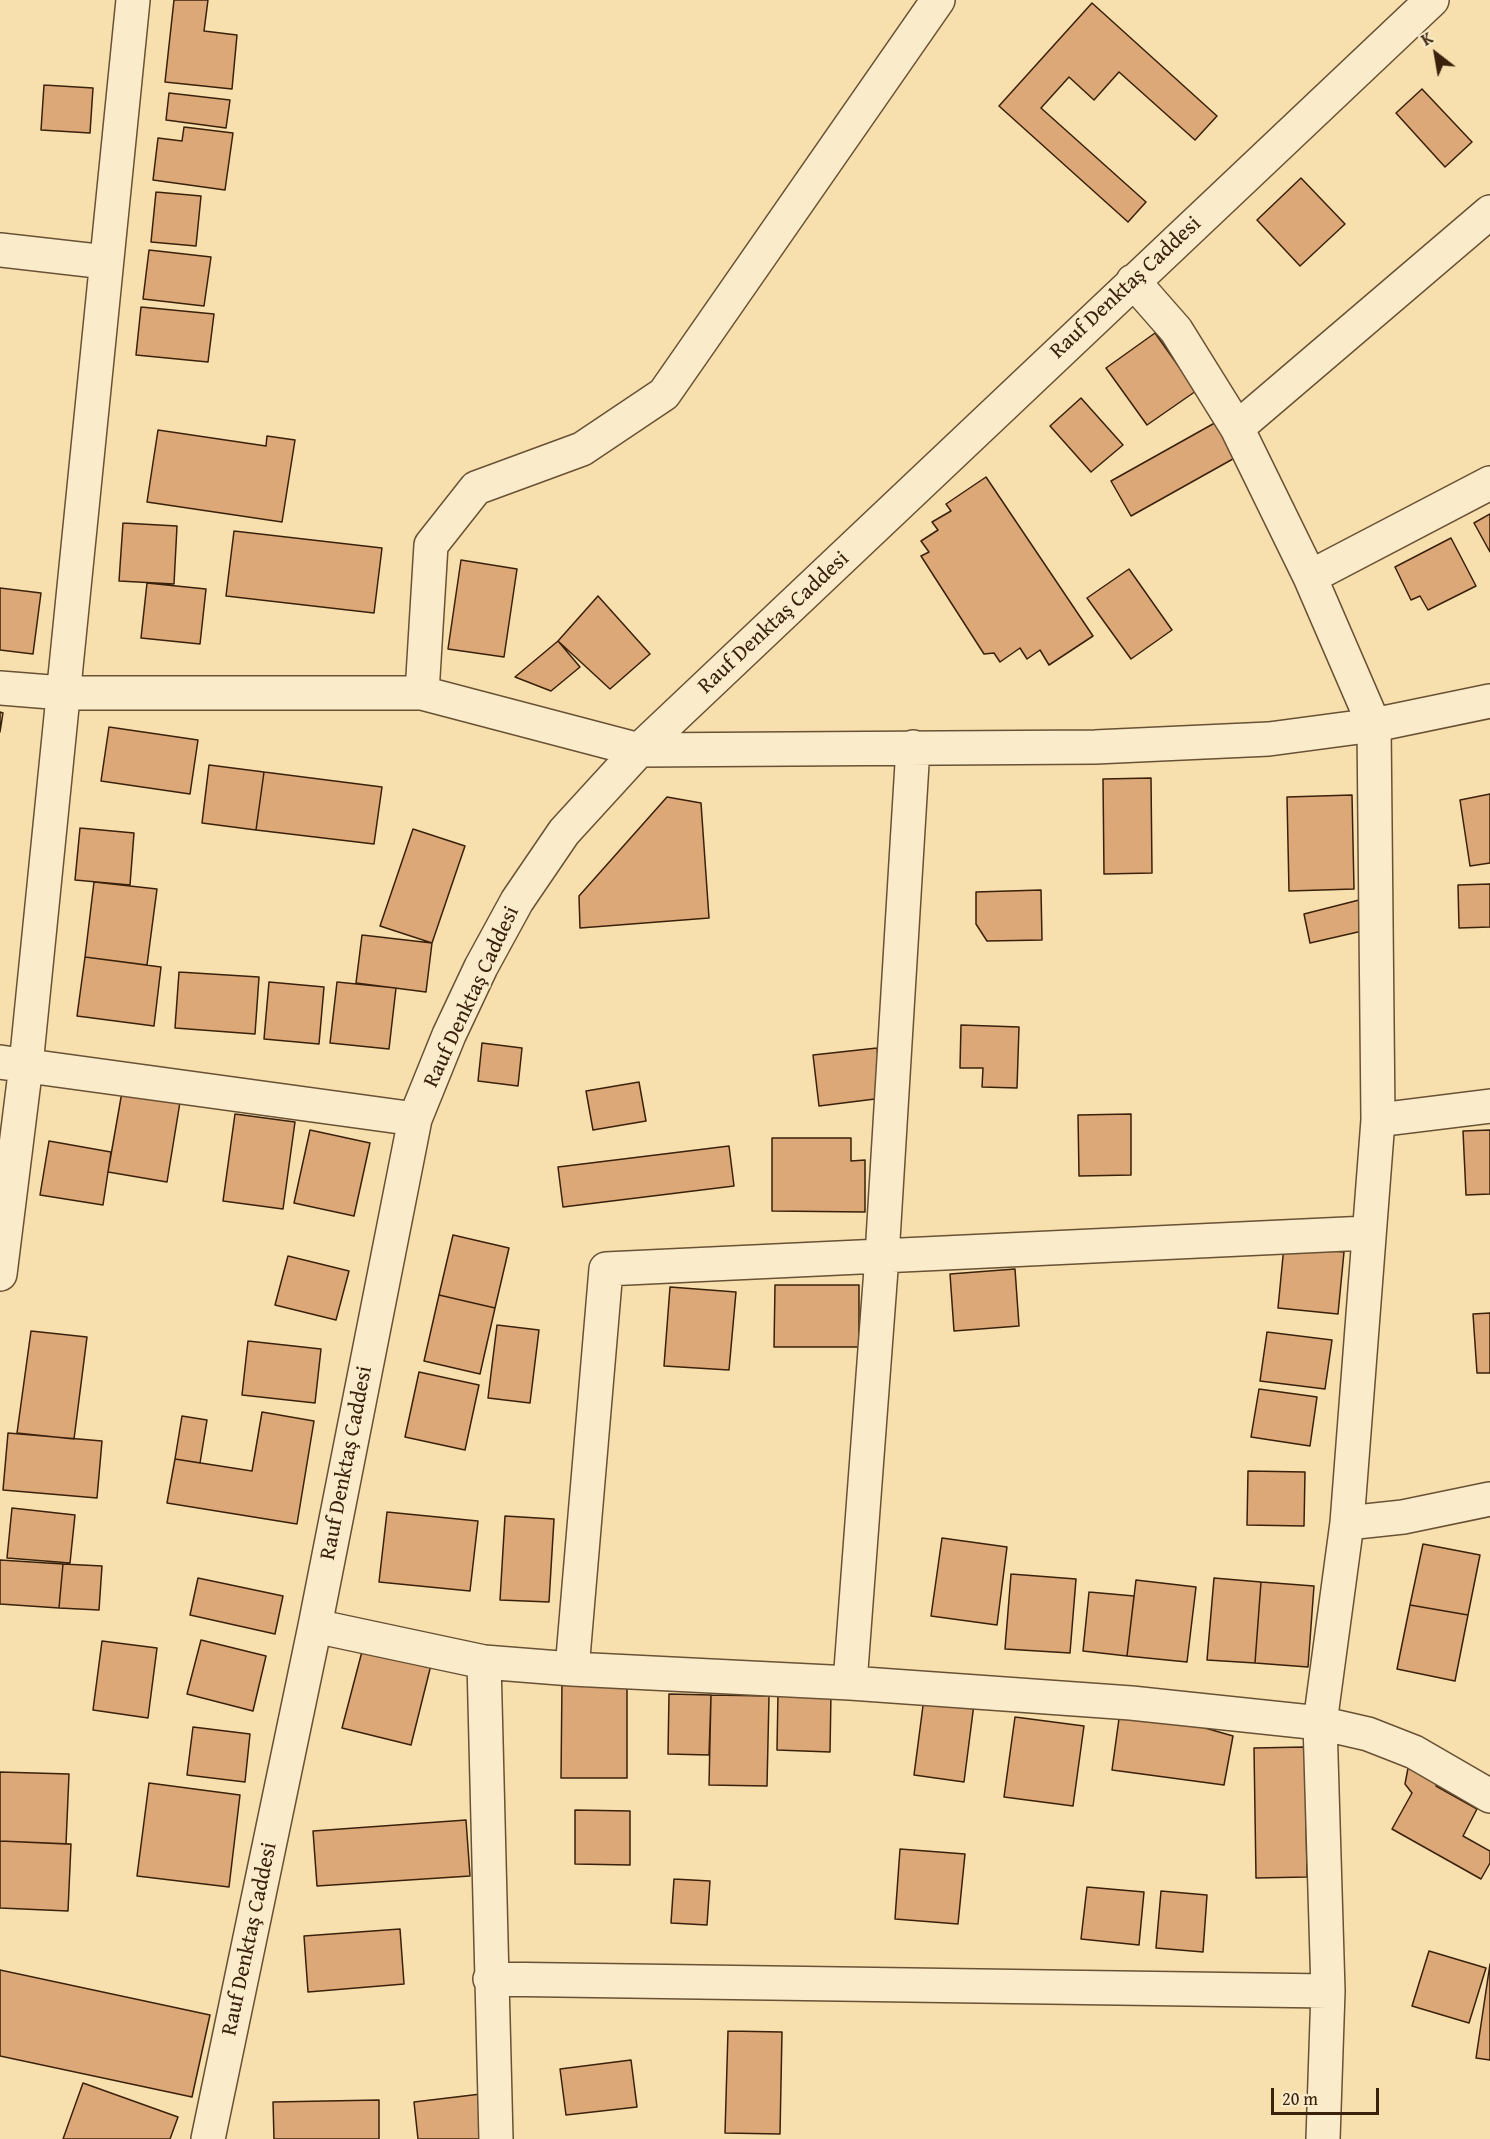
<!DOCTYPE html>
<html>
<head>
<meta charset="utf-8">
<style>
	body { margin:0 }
	#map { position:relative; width:1490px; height:2139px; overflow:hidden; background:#f7e0ae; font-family:"Gentium Book Plus",serif }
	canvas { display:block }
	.north { position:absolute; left:1406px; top:24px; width:60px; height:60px; -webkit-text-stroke:4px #faebca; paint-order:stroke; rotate:329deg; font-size:16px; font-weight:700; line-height:24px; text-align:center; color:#39210b }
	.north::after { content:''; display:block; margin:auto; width:21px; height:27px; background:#39210b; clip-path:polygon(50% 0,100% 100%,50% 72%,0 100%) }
	.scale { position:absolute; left:1271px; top:2088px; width:108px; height:27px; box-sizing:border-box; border:3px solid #39210b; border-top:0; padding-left:8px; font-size:18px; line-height:21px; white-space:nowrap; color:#39210b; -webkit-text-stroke:4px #faebca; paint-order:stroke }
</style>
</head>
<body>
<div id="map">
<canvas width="1490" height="2139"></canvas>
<div class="north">K</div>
<div class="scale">20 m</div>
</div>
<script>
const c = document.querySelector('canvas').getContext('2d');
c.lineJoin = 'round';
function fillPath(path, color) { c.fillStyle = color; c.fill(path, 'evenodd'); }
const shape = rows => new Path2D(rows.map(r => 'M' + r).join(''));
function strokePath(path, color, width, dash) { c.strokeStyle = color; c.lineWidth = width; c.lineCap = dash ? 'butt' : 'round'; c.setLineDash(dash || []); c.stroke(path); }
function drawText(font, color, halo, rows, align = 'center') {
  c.font = font + ' "Gentium Book Plus",serif'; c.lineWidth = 4.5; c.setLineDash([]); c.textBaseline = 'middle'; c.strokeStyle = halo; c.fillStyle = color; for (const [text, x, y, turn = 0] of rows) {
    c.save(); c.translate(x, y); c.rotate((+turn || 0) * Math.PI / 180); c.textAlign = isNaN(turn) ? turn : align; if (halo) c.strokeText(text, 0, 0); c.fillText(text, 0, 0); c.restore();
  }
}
const building = shape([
	[174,0,208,0,204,31,237,35,232,89,165,82,174,0],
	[1092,3,1217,116,1195,140,1119,72,1094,100,1069,77,1041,108,1146,202,1128,222,999,106,1092,3],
	[44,85,93,88,90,133,41,130,44,85],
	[1422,89,1472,142,1445,167,1396,113,1422,89],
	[169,93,230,100,226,128,166,120,169,93],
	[184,127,233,133,225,190,153,180,158,138,182,141,184,127],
	[1301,178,1345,224,1300,266,1257,220,1301,178],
	[156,192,201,196,196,246,151,242,156,192],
	[149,250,211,257,204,306,143,299,149,250],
	[141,307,214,314,208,362,136,355,141,307],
	[1155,333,1196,391,1147,425,1106,368,1155,333],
	[1081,398,1123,445,1091,472,1050,426,1081,398],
	[1220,420,1240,455,1131,516,1111,481,1220,420],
	[158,430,266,446,267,436,295,440,282,522,147,502,158,430],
	[986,477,1093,636,1049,665,1040,650,1027,659,1020,648,1000,662,994,653,984,654,921,556,929,552,921,541,938,530,932,522,951,511,946,504,986,477],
	[1490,514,1490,552,1474,523,1490,514],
	[123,523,177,526,174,584,119,581,123,523],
	[234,531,382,548,374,613,226,596,234,531],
	[1451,538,1476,586,1428,610,1420,596,1411,600,1395,567,1451,538],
	[461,560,517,569,504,657,448,649,461,560],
	[1129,569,1172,630,1131,659,1087,598,1129,569],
	[147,583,206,589,200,644,141,638,147,583],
	[0,588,41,593,33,654,0,650,0,588],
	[598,596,650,654,610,689,558,641,598,596],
	[558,641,580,667,551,691,515,677,558,641],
	[0,712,3,713,0,732,0,712],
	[109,727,198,740,190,794,101,781,109,727],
	[209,765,264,772,256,830,202,823,209,765],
	[264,772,382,787,374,844,256,830,264,772],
	[1151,778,1152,873,1104,874,1103,779,1151,778],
	[1490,794,1490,863,1470,866,1460,800,1490,794],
	[1352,795,1354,889,1289,891,1287,797,1352,795],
	[667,797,701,803,709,918,580,928,579,896,667,797],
	[80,828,134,833,130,885,75,880,80,828],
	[413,829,465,846,432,943,380,926,413,829],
	[94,882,157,889,147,965,85,957,94,882],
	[1490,884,1490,927,1459,928,1458,885,1490,884],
	[1041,890,1042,940,987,941,976,924,976,892,1041,890],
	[1363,899,1371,929,1310,943,1304,914,1363,899],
	[362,935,432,943,426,992,356,983,362,935],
	[85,957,161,967,154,1026,77,1016,85,957],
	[179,972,259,977,255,1034,175,1028,179,972],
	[269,982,324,987,319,1044,264,1039,269,982],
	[337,982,396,988,389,1049,330,1043,337,982],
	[961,1025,1019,1027,1017,1088,982,1087,983,1068,960,1068,961,1025],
	[482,1043,522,1048,518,1086,478,1081,482,1043],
	[877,1048,883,1098,819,1106,813,1055,877,1048],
	[639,1082,646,1121,593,1130,586,1091,639,1082],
	[123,1086,181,1096,167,1182,108,1172,123,1086],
	[235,1114,295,1122,283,1209,223,1201,235,1114],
	[1131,1114,1131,1175,1079,1176,1078,1115,1131,1114],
	[310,1130,370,1143,354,1216,294,1203,310,1130],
	[1490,1130,1490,1194,1466,1195,1463,1131,1490,1130],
	[772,1138,851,1138,851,1161,865,1160,865,1212,772,1211,772,1138],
	[49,1141,111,1152,103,1205,40,1195,49,1141],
	[729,1146,734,1186,563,1207,558,1167,729,1146],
	[453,1235,509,1248,495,1308,439,1295,453,1235],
	[1284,1246,1344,1252,1338,1314,1278,1308,1284,1246],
	[288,1256,349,1271,336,1320,275,1305,288,1256],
	[1015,1269,1019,1326,954,1331,950,1274,1015,1269],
	[775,1285,859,1285,859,1347,774,1347,775,1285],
	[670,1287,736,1292,729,1370,664,1366,670,1287],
	[439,1295,495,1308,480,1374,424,1361,439,1295],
	[1490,1313,1490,1373,1477,1373,1473,1314,1490,1313],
	[497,1325,539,1330,530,1403,488,1398,497,1325],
	[31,1331,87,1337,74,1439,17,1433,31,1331],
	[1267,1332,1332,1340,1325,1389,1260,1381,1267,1332],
	[248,1341,321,1349,315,1403,242,1395,248,1341],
	[419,1372,479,1385,465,1450,405,1437,419,1372],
	[1259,1389,1317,1397,1310,1446,1251,1437,1259,1389],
	[262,1412,314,1421,297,1524,167,1503,175,1459,252,1471,262,1412],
	[182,1416,207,1420,200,1463,175,1459,182,1416],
	[8,1433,102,1441,97,1498,3,1490,8,1433],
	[1248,1471,1305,1472,1304,1526,1247,1525,1248,1471],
	[12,1508,75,1515,70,1563,7,1558,12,1508],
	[387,1512,478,1521,470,1591,379,1582,387,1512],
	[505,1516,554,1519,549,1602,500,1600,505,1516],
	[942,1538,1007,1547,997,1625,931,1616,942,1538],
	[1423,1544,1480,1555,1468,1615,1410,1605,1423,1544],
	[0,1560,63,1564,59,1608,0,1604,0,1560],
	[63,1564,102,1566,99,1610,59,1608,63,1564],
	[1011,1574,1076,1579,1070,1653,1005,1649,1011,1574],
	[198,1578,283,1596,275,1634,190,1615,198,1578],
	[1214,1578,1261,1582,1255,1663,1207,1660,1214,1578],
	[1136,1580,1196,1587,1187,1662,1127,1656,1136,1580],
	[1261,1582,1314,1586,1308,1667,1255,1663,1261,1582],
	[1089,1592,1134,1596,1127,1656,1083,1651,1089,1592],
	[1410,1605,1468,1615,1455,1681,1397,1669,1410,1605],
	[201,1640,266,1656,253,1711,187,1694,201,1640],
	[365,1640,433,1657,411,1745,342,1728,365,1640],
	[102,1641,157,1648,148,1718,93,1710,102,1641],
	[562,1681,627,1681,627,1778,561,1778,562,1681],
	[778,1692,831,1693,830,1752,777,1750,778,1692],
	[669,1694,711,1695,709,1755,668,1754,669,1694],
	[711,1695,769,1696,767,1786,709,1785,711,1695],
	[924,1698,974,1704,964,1782,914,1775,924,1698],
	[1121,1704,1233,1736,1224,1785,1112,1770,1121,1704],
	[1015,1717,1084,1726,1073,1806,1004,1797,1015,1717],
	[193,1727,250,1734,245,1782,187,1775,193,1727],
	[1305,1747,1307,1877,1256,1878,1254,1748,1305,1747],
	[1409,1763,1440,1769,1436,1786,1477,1809,1463,1836,1490,1851,1490,1863,1481,1879,1392,1829,1412,1793,1405,1784,1409,1763],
	[0,1772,69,1774,66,1844,0,1841,0,1772],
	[149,1783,240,1795,229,1887,137,1876,149,1783],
	[575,1810,630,1811,630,1865,575,1864,575,1810],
	[466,1820,470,1876,317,1886,313,1831,466,1820],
	[0,1841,71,1844,68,1911,0,1908,0,1841],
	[900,1849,965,1854,958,1924,895,1919,900,1849],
	[674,1879,710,1881,707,1925,671,1923,674,1879],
	[1087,1887,1144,1892,1139,1945,1081,1939,1087,1887],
	[1161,1891,1207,1895,1203,1952,1156,1948,1161,1891],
	[400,1929,404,1984,308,1992,304,1936,400,1929],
	[1429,1951,1486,1968,1469,2023,1412,2006,1429,1951],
	[1490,1964,1490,2060,1476,2058,1490,1964],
	[0,1970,210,2015,192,2097,0,2056,0,1970],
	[728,2031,782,2032,780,2134,725,2133,728,2031],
	[631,2060,637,2107,566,2115,560,2069,631,2060],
	[83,2083,178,2117,170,2139,63,2139,83,2083],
	[481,2094,486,2139,418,2139,414,2102,481,2094],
	[379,2100,379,2139,274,2139,273,2102,379,2100]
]);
fillPath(building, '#dda877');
strokePath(building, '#39210b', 1.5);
const minor = shape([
	[0,250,106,262],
	[1133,281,1176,330,1237,428,1310,577,1374,725,1378,1120,1347,1523,1320,1723,1328,1991,1323,2139],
	[1237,428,1490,212],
	[1310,577,1490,483],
	[0,688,63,693,422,693,639,750,1095,747,1269,739,1374,725,1490,701],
	[422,693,431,545,476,488,582,449,664,394,938,0],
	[0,1062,415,1119],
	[1378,1120,1490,1106],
	[0,1274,26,1065,133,0],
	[1347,1523,1403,1517,1490,1499],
	[315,1626,484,1662,572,1669,850,1683,1131,1703,1320,1723,1368,1734,1414,1752,1490,1796],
	[484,1662,496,2139],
	[572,1669,606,1269,1367,1233],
	[850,1683,882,1256,913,747],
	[490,1979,1328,1991],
	[208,2139,315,1626,415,1119,449,1035,481,967,517,901,564,832,639,750,1432,0]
]);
strokePath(minor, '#685134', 36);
strokePath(minor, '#faebca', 33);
drawText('22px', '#39210b', '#faebca', [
	["Rauf Denktaş Caddesi",1126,288,-43],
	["Rauf Denktaş Caddesi",774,623,-43],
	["Rauf Denktaş Caddesi",472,997,-65],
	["Rauf Denktaş Caddesi",347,1463,-79],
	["Rauf Denktaş Caddesi",250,1939,-78]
]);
</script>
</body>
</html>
